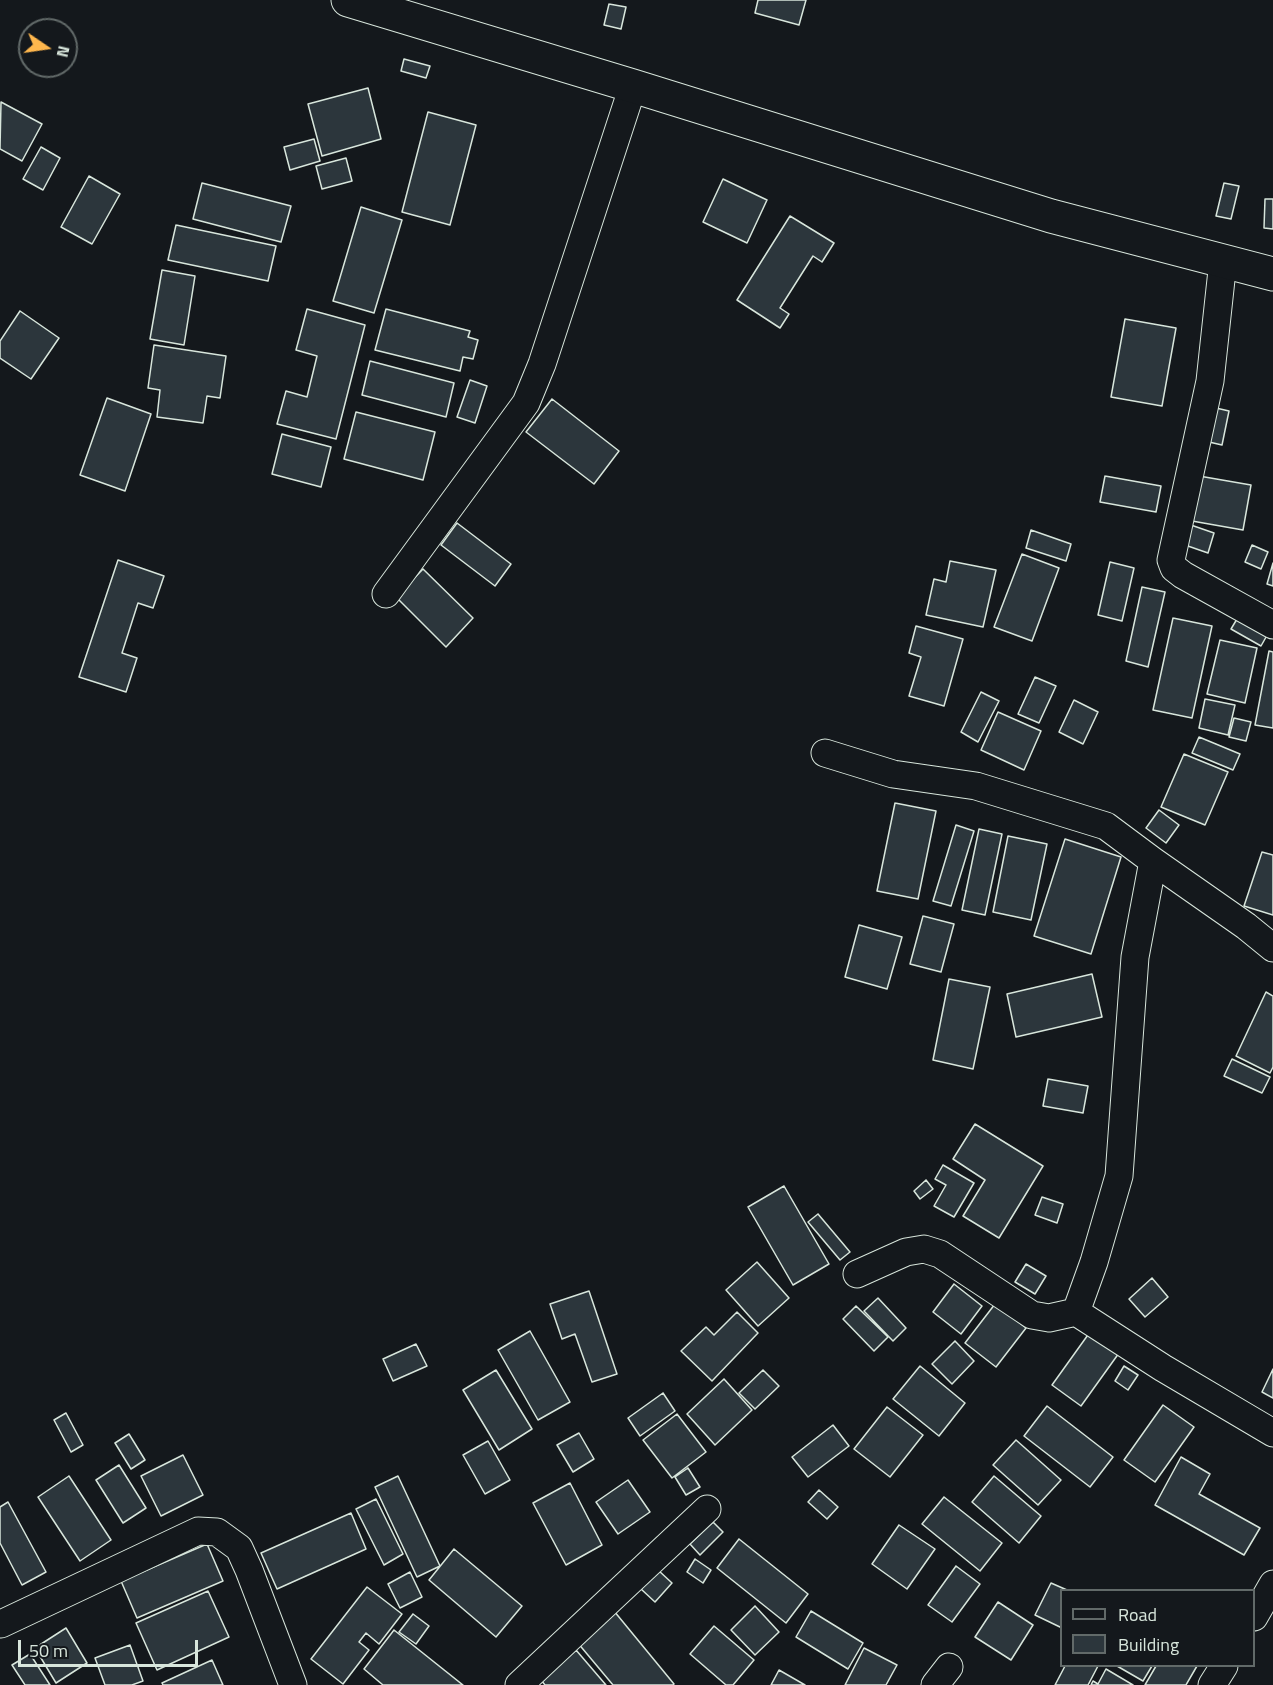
<!DOCTYPE html>
<html>
<head>
<meta charset="utf-8">
<style>
	body { margin:0 }
	#map { position:relative; width:1273px; height:1685px; overflow:hidden; background:#14181c; font-family:"Titillium Web",sans-serif }
	canvas { display:block }
	.legend { position:absolute; left:1060px; top:1589px; width:195px; height:78px; box-sizing:border-box; background:#14181c; border:2px solid #626a69; margin:0; padding:8px 10px; list-style:none; font-size:18px; color:#d8e6dc }
	.legend li { display:flex; align-items:center; gap:12px; height:30px }
	.legend b { width:30px; border:2px solid #626a69 }
	.north { position:absolute; left:18px; top:18px; width:60px; height:60px; box-sizing:border-box; background:#14181c; border:2px solid #626a69; border-radius:50%; rotate:103deg; font-size:16px; font-weight:700; line-height:24px; text-align:center; color:#d8e6dc }
	.north::after { content:''; display:block; margin:auto; width:21px; height:27px; background:#ffb74d; clip-path:polygon(50% 0,100% 100%,50% 72%,0 100%) }
	.scale { position:absolute; left:18px; top:1640px; width:180px; height:27px; box-sizing:border-box; border:3px solid #d8e6dc; border-top:0; padding-left:8px; font-size:18px; line-height:21px; white-space:nowrap; color:#d8e6dc; -webkit-text-stroke:4px #14181c; paint-order:stroke }
</style>
</head>
<body>
<div id="map">
<canvas width="1273" height="1685"></canvas>
<ul class="legend">
<li><b style="height:8px;background:#14181c"></b>Road</li>
<li><b style="height:16px;background:#2c363c"></b>Building</li>
</ul>
<div class="north">N</div>
<div class="scale">50 m</div>
</div>
<script>
const c = document.querySelector('canvas').getContext('2d');
c.lineJoin = 'round';
function fillPath(path, color) { c.fillStyle = color; c.fill(path, 'evenodd'); }
const shape = rows => new Path2D(rows.map(r => 'M' + r).join(''));
function strokePath(path, color, width, dash) { c.strokeStyle = color; c.lineWidth = width; c.lineCap = dash ? 'butt' : 'round'; c.setLineDash(dash || []); c.stroke(path); }
const building = shape([
	[758,0,806,0,799,25,755,13,758,0],
	[609,4,626,7,621,29,604,25,609,4],
	[404,59,430,66,426,78,401,71,404,59],
	[368,88,381,139,322,156,308,104,368,88],
	[1,102,42,124,22,161,0,149,1,102],
	[428,112,476,125,450,225,402,212,428,112],
	[314,139,320,161,290,170,284,147,314,139],
	[41,147,60,158,43,190,23,179,41,147],
	[346,158,352,181,322,189,316,166,346,158],
	[89,176,120,194,92,244,61,227,89,176],
	[723,179,767,200,747,243,703,222,723,179],
	[202,183,291,206,281,242,193,219,202,183],
	[1224,183,1239,186,1231,219,1216,216,1224,183],
	[1265,199,1273,199,1273,229,1264,228,1265,199],
	[361,207,402,220,374,313,333,301,361,207],
	[790,216,834,243,822,262,813,256,780,308,789,314,780,328,737,300,790,216],
	[176,225,276,246,268,281,168,260,176,225],
	[162,270,195,276,184,345,150,339,162,270],
	[307,309,365,325,336,439,277,424,286,391,307,397,317,356,296,350,307,309],
	[386,309,470,331,468,337,478,340,473,359,463,357,460,371,375,350,386,309],
	[20,311,59,338,31,379,0,358,0,341,20,311],
	[1125,319,1176,328,1162,406,1111,397,1125,319],
	[154,345,226,356,220,398,207,396,203,423,157,417,160,390,148,388,154,345],
	[370,361,454,383,446,417,362,395,370,361],
	[470,380,487,386,475,423,457,417,470,380],
	[107,398,151,414,125,491,80,475,107,398],
	[552,399,619,451,594,484,526,432,552,399],
	[1216,408,1229,411,1222,445,1209,442,1216,408],
	[356,412,435,432,423,480,344,459,356,412],
	[282,434,331,447,321,487,272,474,282,434],
	[1105,476,1161,486,1156,512,1100,502,1105,476],
	[1199,476,1251,485,1243,530,1192,521,1199,476],
	[457,523,511,564,495,586,441,545,457,523],
	[1188,524,1214,533,1208,553,1185,545,1188,524],
	[1031,530,1071,544,1066,561,1026,548,1031,530],
	[1252,545,1268,552,1261,569,1245,562,1252,545],
	[1022,554,1059,568,1032,641,994,627,1022,554],
	[118,560,164,576,153,608,138,603,122,653,137,658,126,692,79,677,118,560],
	[950,561,996,570,983,627,926,615,934,579,946,582,950,561],
	[1110,562,1134,568,1122,621,1098,615,1110,562],
	[1273,563,1273,586,1267,584,1273,563],
	[423,569,473,618,446,647,396,597,423,569],
	[1142,587,1165,592,1148,667,1126,661,1142,587],
	[1240,614,1270,630,1261,646,1231,629,1240,614],
	[1173,618,1212,626,1192,718,1153,710,1173,618],
	[916,626,963,639,944,706,909,696,921,657,909,653,916,626],
	[1220,640,1257,648,1245,703,1207,694,1220,640],
	[1269,651,1273,652,1273,728,1255,725,1269,651],
	[1035,677,1056,686,1039,723,1018,714,1035,677],
	[981,692,999,701,978,742,961,732,981,692],
	[1205,699,1235,705,1228,735,1199,728,1205,699],
	[1074,700,1098,712,1083,744,1059,732,1074,700],
	[998,712,1041,731,1024,770,981,750,998,712],
	[1234,718,1251,722,1246,741,1229,737,1234,718],
	[1199,737,1240,754,1233,770,1192,753,1199,737],
	[1184,754,1228,772,1205,825,1161,807,1184,754],
	[895,803,936,811,918,899,877,891,895,803],
	[1159,810,1179,825,1166,843,1146,828,1159,810],
	[956,825,974,831,951,906,933,901,956,825],
	[979,829,1002,834,985,915,962,910,979,829],
	[1008,836,1047,844,1031,920,993,912,1008,836],
	[1065,839,1121,857,1091,954,1034,936,1065,839],
	[1262,852,1273,855,1273,915,1244,906,1262,852],
	[923,916,954,924,941,972,910,964,923,916],
	[859,925,902,937,887,989,845,977,859,925],
	[1092,974,1102,1017,1016,1037,1007,994,1092,974],
	[949,979,990,987,973,1069,933,1060,949,979],
	[1266,992,1273,996,1273,1067,1270,1073,1236,1056,1266,992],
	[1232,1059,1270,1077,1262,1093,1224,1076,1232,1059],
	[1048,1079,1088,1086,1083,1113,1043,1106,1048,1079],
	[975,1124,1043,1166,999,1238,963,1216,985,1180,953,1159,975,1124],
	[943,1165,974,1183,954,1217,934,1206,946,1185,935,1179,943,1165],
	[926,1180,933,1189,920,1199,914,1191,926,1180],
	[784,1186,829,1264,793,1285,748,1207,784,1186],
	[1042,1197,1063,1204,1057,1223,1035,1215,1042,1197],
	[818,1214,850,1252,840,1260,808,1222,818,1214],
	[757,1262,789,1298,758,1326,726,1290,757,1262],
	[1026,1264,1046,1276,1035,1294,1015,1282,1026,1264],
	[1152,1278,1168,1297,1145,1317,1129,1299,1152,1278],
	[954,1284,982,1306,961,1334,933,1312,954,1284],
	[589,1291,617,1374,592,1382,575,1334,562,1339,550,1304,589,1291],
	[878,1298,906,1328,893,1341,864,1311,878,1298],
	[995,1304,1026,1328,996,1367,965,1343,995,1304],
	[856,1306,888,1337,874,1351,843,1319,856,1306],
	[737,1312,758,1333,712,1381,681,1351,706,1327,714,1335,737,1312],
	[530,1331,570,1402,538,1420,498,1350,530,1331],
	[1090,1332,1119,1353,1081,1406,1052,1385,1090,1332],
	[955,1341,974,1361,952,1384,932,1364,955,1341],
	[416,1344,427,1366,393,1381,383,1359,416,1344],
	[920,1366,965,1403,939,1436,893,1399,920,1366],
	[1124,1366,1138,1375,1128,1390,1115,1381,1124,1366],
	[1273,1369,1273,1398,1262,1392,1273,1369],
	[496,1370,532,1429,499,1450,463,1390,496,1370],
	[763,1370,779,1386,755,1409,739,1393,763,1370],
	[724,1379,752,1410,715,1445,687,1414,724,1379],
	[663,1393,675,1411,640,1436,628,1418,663,1393],
	[1163,1405,1194,1427,1155,1482,1124,1460,1163,1405],
	[1047,1406,1113,1457,1090,1487,1024,1436,1047,1406],
	[887,1407,923,1435,890,1477,854,1449,887,1407],
	[66,1413,83,1445,71,1452,54,1420,66,1413],
	[677,1414,706,1452,672,1478,643,1440,677,1414],
	[833,1425,849,1446,808,1477,792,1457,833,1425],
	[579,1433,594,1459,573,1472,557,1445,579,1433],
	[129,1434,145,1460,131,1469,115,1443,129,1434],
	[1016,1440,1061,1480,1038,1505,993,1465,1016,1440],
	[488,1441,510,1480,485,1494,463,1455,488,1441],
	[183,1455,203,1495,161,1516,141,1476,183,1455],
	[1181,1457,1210,1474,1199,1494,1260,1528,1244,1555,1155,1505,1181,1457],
	[119,1465,146,1508,123,1523,96,1480,119,1465],
	[688,1468,700,1487,686,1495,675,1477,688,1468],
	[69,1476,111,1540,80,1561,38,1497,69,1476],
	[398,1476,440,1566,417,1577,375,1487,398,1476],
	[994,1476,1041,1516,1019,1543,972,1502,994,1476],
	[628,1480,650,1512,618,1534,596,1502,628,1480],
	[570,1483,602,1545,566,1565,533,1503,570,1483],
	[819,1490,838,1507,827,1519,808,1502,819,1490],
	[944,1497,1002,1543,980,1571,922,1524,944,1497],
	[376,1499,403,1554,384,1565,356,1509,376,1499],
	[8,1502,46,1572,22,1585,0,1543,0,1507,8,1502],
	[351,1513,366,1549,277,1589,261,1553,351,1513],
	[713,1522,723,1532,700,1555,690,1544,713,1522],
	[899,1525,935,1549,907,1589,872,1564,899,1525],
	[739,1539,808,1594,786,1623,717,1568,739,1539],
	[207,1544,223,1581,137,1618,121,1581,207,1544],
	[454,1549,522,1606,496,1637,429,1580,454,1549],
	[695,1559,711,1570,703,1583,687,1572,695,1559],
	[956,1566,980,1584,952,1622,928,1605,956,1566],
	[658,1570,672,1583,655,1602,641,1589,658,1570],
	[410,1572,422,1597,400,1608,388,1584,410,1572],
	[1051,1583,1067,1590,1062,1590,1062,1628,1035,1615,1051,1583],
	[367,1587,402,1614,379,1644,366,1633,359,1642,369,1650,343,1684,311,1659,367,1587],
	[208,1591,229,1637,157,1670,136,1623,208,1591],
	[998,1602,1033,1625,1011,1660,975,1637,998,1602],
	[755,1606,779,1632,755,1655,731,1630,755,1606],
	[614,1611,674,1684,673,1685,613,1685,577,1642,614,1611],
	[811,1611,863,1643,848,1669,796,1637,811,1611],
	[413,1614,429,1626,416,1644,399,1632,413,1614],
	[714,1626,754,1660,733,1685,726,1685,690,1654,714,1626],
	[66,1628,87,1663,56,1683,35,1648,66,1628],
	[394,1630,463,1685,383,1685,364,1669,394,1630],
	[130,1645,143,1681,132,1685,105,1685,95,1658,130,1645],
	[864,1648,897,1665,886,1685,845,1685,864,1648],
	[576,1650,606,1685,545,1685,541,1680,576,1650],
	[30,1654,50,1685,25,1685,12,1665,30,1654],
	[212,1660,223,1685,163,1685,162,1683,212,1660],
	[1065,1666,1098,1666,1088,1685,1055,1685,1065,1666],
	[1117,1666,1152,1666,1143,1681,1117,1666],
	[1156,1666,1197,1666,1186,1685,1145,1685,1156,1666],
	[1106,1669,1133,1685,1091,1685,1093,1681,1098,1684,1106,1669],
	[779,1670,805,1685,771,1685,779,1670]
]);
fillPath(building, '#2c363c');
strokePath(building, '#d8e6dc', 1.5);
const minor = shape([
	[1223,261,1210,381,1171,560,1174,568,1183,575,1273,625],
	[386,594,526,403,542,364,633,86],
	[825,753,893,774,976,786,1106,826,1153,861],
	[857,1274,906,1252,924,1249,940,1254,1032,1315,1049,1318,1076,1312,1163,1368,1273,1433],
	[1076,1312,1094,1262,1119,1176,1135,957,1153,861,1246,926,1273,948],
	[1254,1617,1273,1584],
	[1,1624,198,1531,217,1532,239,1548,249,1570,293,1685],
	[519,1685,707,1509],
	[935,1685,949,1667],
	[1212,1685,1224,1666]
]);
const major = shape([
	[348,0,633,86,1051,216,1273,274]
]);
strokePath(minor, '#d8e6dc', 29);
strokePath(major, '#d8e6dc', 35);
strokePath(minor, '#14181c', 27);
strokePath(major, '#14181c', 33);
</script>
</body>
</html>
